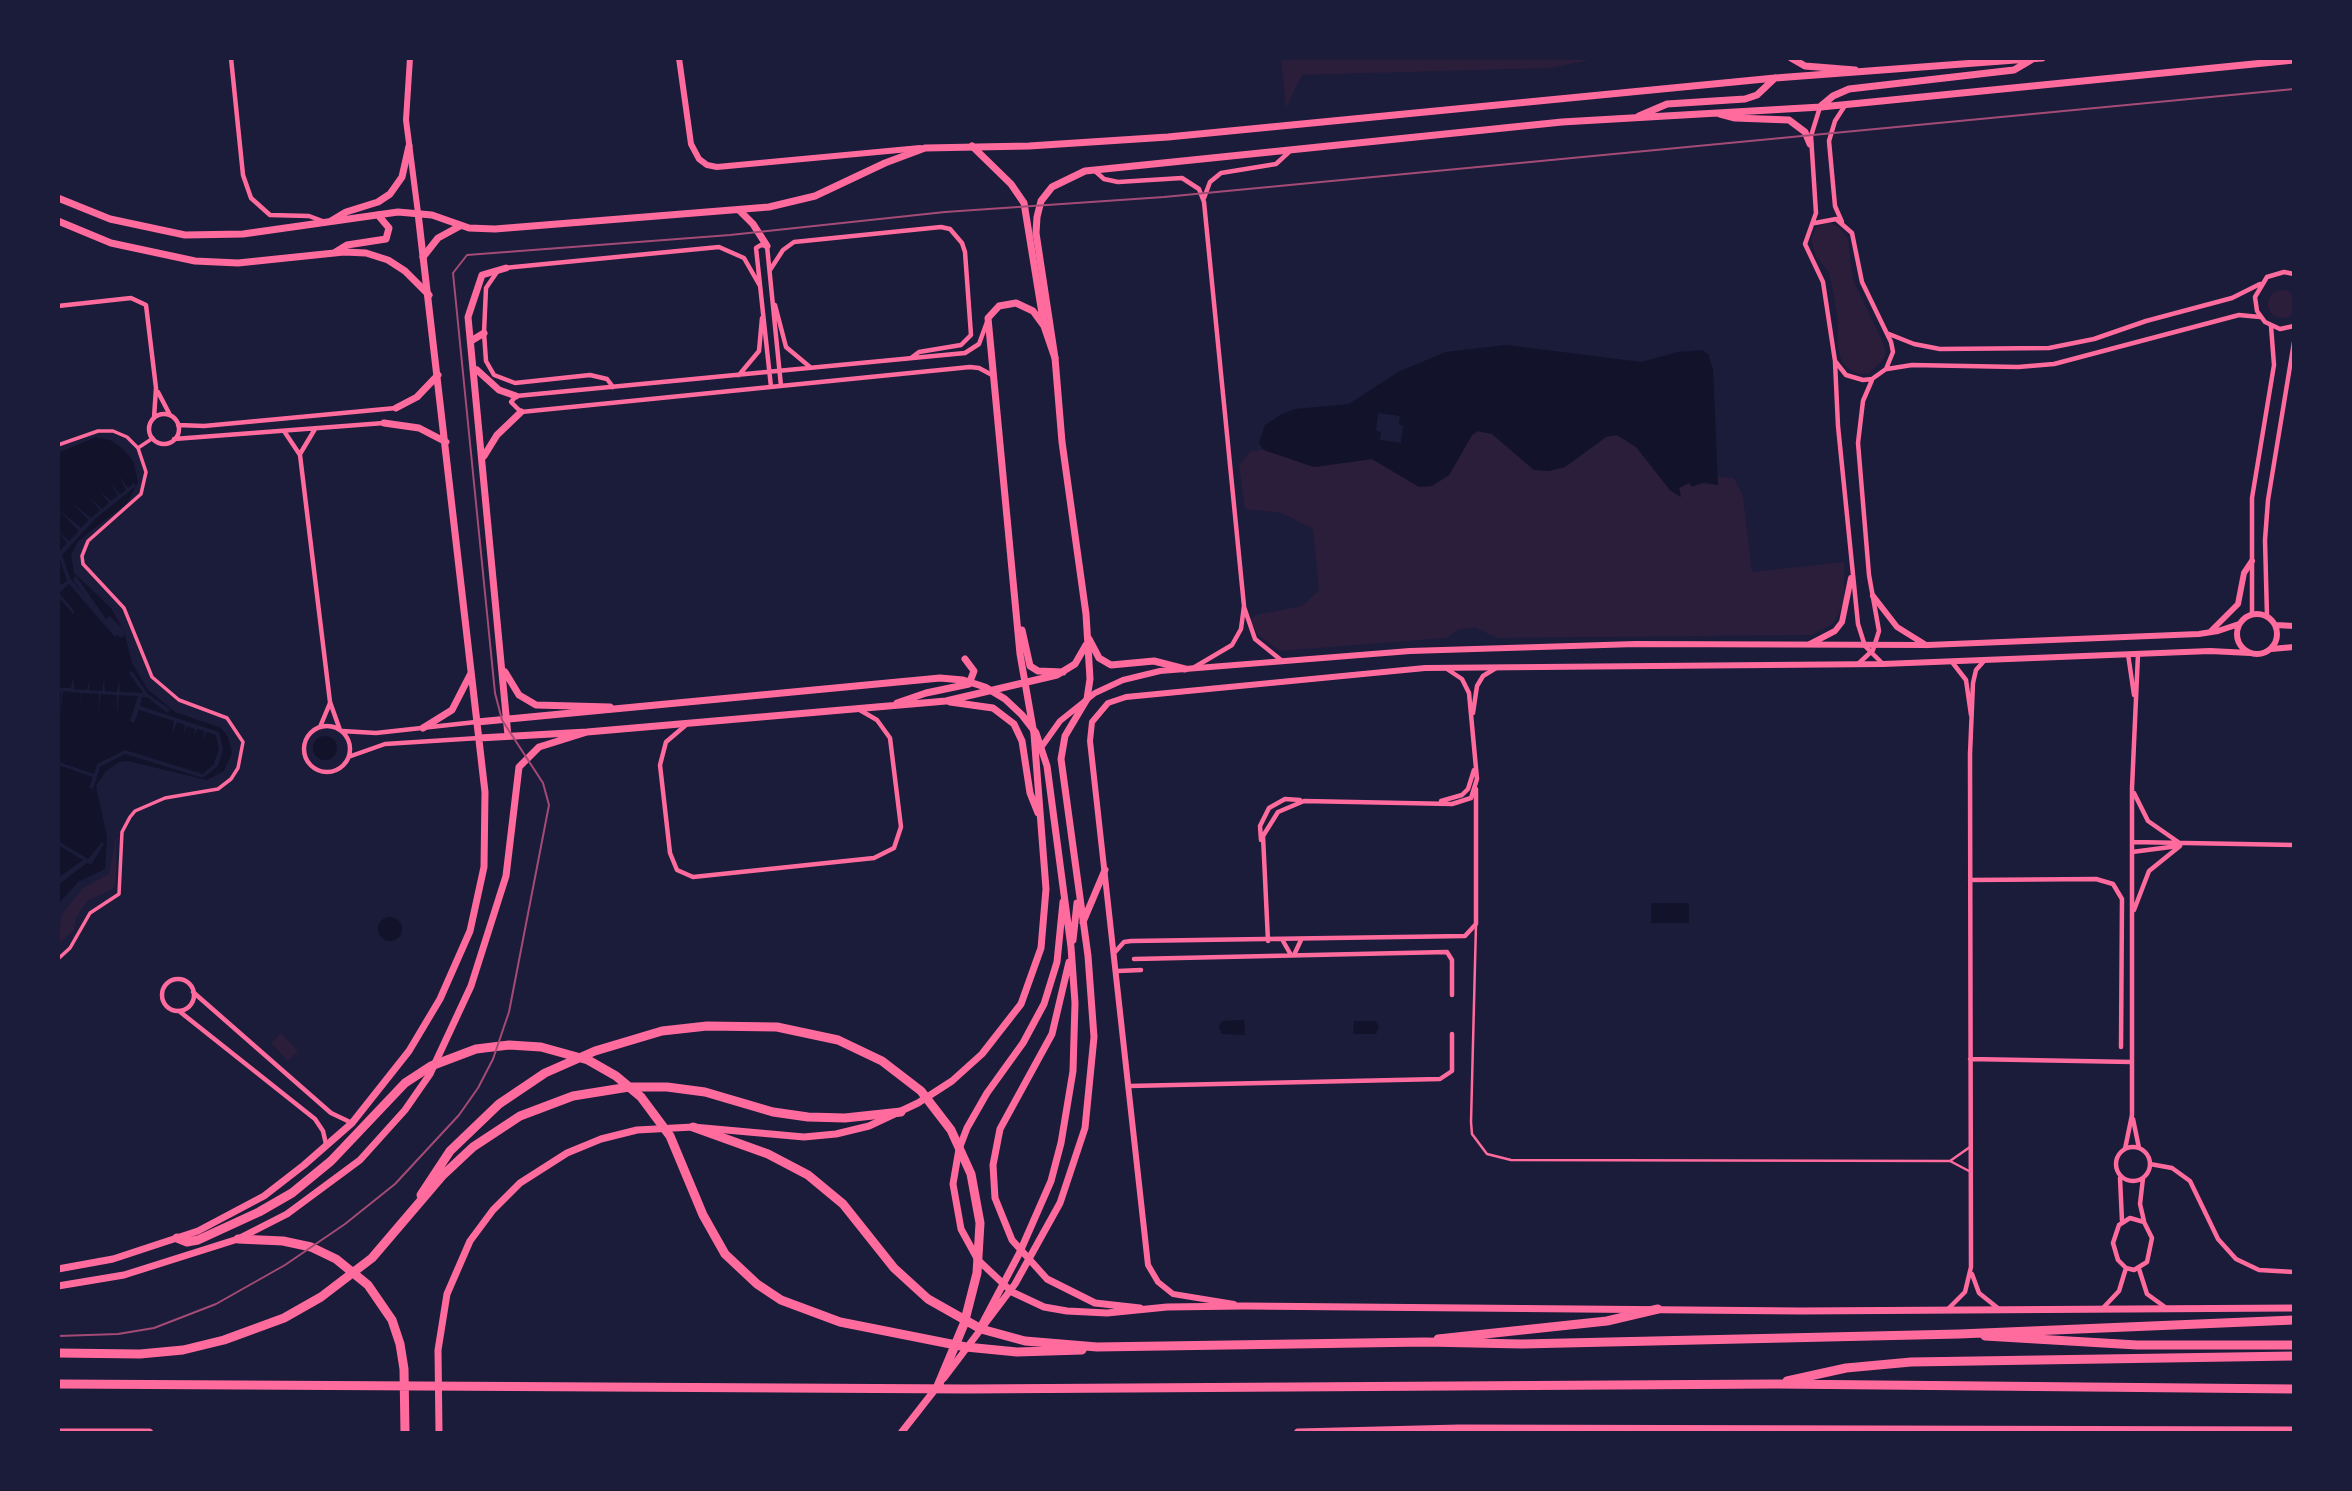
<!DOCTYPE html>
<html>
<head>
<meta charset="utf-8">
<style>
	body { margin:0 }
	#map { position:relative; width:2352px; height:1491px; overflow:hidden; background:#1b1b3a; font-family:"Fira Sans Condensed",sans-serif }
	canvas { display:block }
	.frame { position:absolute; inset:0; border:60px solid #1b1b3a; pointer-events:none }
</style>
</head>
<body>
<div id="map">
<canvas width="2352" height="1491"></canvas>
<div class="frame"></div>
</div>
<script>
const c = document.querySelector('canvas').getContext('2d');
c.lineJoin = 'round';
function fillPath(path, color) { c.fillStyle = color; c.fill(path, 'evenodd'); }
const shape = rows => new Path2D(rows.map(r => 'M' + r).join(''));
function strokePath(path, color, width, dash) { c.strokeStyle = color; c.lineWidth = width; c.lineCap = dash ? 'butt' : 'round'; c.setLineDash(dash || []); c.stroke(path); }
fillPath(shape([
	[1281,58,1601,58,1550,68,1302,75,1286,108],
	[1828,222,1839,227,1848,239,1853,280,1884,344,1886,354,1882,361,1868,374,1858,374,1850,370,1843,364,1838,349,1838,320,1829,272,1816,257,1811,239,1816,227],
	'2268 304a14 14 0 1 1 28 0a14 14 0 1 1-28 0Z',
	[1478,431,1492,434,1534,469,1565,467,1606,437,1617,435,1637,447,1670,490,1680,497,1679,488,1690,483,1717,485,1717,477,1734,478,1743,496,1752,572,1844,562,1844,603,1833,624,1812,635,1497,638,1476,628,1459,629,1446,638,1280,651,1258,635,1250,620,1256,615,1302,606,1319,590,1313,529,1282,513,1245,509,1239,465,1251,451,1264,450,1314,467,1372,459,1419,486,1431,486,1449,475,1472,435],
	[116,837,116,879,113,889,87,901,76,918,74,930,58,945,61,915,83,888,109,874],
	[281,1033,298,1051,288,1061,271,1043]
]), '#2a1e3b');
fillPath(shape([
	[1506,345,1641,362,1678,352,1702,350,1708,354,1713,369,1718,485,1703,482,1692,487,1689,483,1679,488,1681,497,1670,490,1636,447,1617,435,1606,437,1565,467,1549,471,1534,470,1492,434,1478,431,1472,435,1449,475,1432,486,1419,487,1372,459,1314,467,1264,450,1259,443,1265,425,1282,414,1296,409,1349,404,1398,372,1446,352],
	[96,437,112,441,123,449,133,461,138,482,127,503,78,541,71,555,74,573,111,608,124,632,132,663,148,690,175,712,221,728,228,737,232,753,224,771,207,780,128,761,119,762,106,771,96,786,107,837,105,869,78,882,58,904,58,453],
	'313 748a12 12 0 1 1 24 0a12 12 0 1 1-24 0Z',
	[1651,903,1689,903,1689,923,1651,923],
	'378 929a12 12 0 1 1 24 0a12 12 0 1 1-24 0Z',
	[1244,1020,1245,1035,1222,1034,1219,1027,1222,1021],
	[1354,1021,1376,1021,1379,1027,1376,1034,1353,1034]
]), '#12122b');
fillPath(shape([
	[1378,413,1400,416,1399,425,1403,425,1401,443,1380,440,1381,432,1376,431],
	[118,475,128,488,134,483,136,486,96,518,62,555,70,578,86,597,73,580,76,576,106,619,110,616,123,629,125,635,121,638,117,635,115,637,69,584,59,593,75,612,73,614,58,596,58,582,61,585,67,581,58,553,67,543,58,531,69,541,79,531,58,509,81,528,89,520,72,503,91,518,100,510,88,496,102,509,109,503,99,490,111,501,118,496,110,482,120,495,126,490],
	[132,671,148,694,170,709,167,713,147,697,142,697,140,706,219,732,223,750,218,766,203,778,125,754,100,767,93,789,89,788,93,777,58,765,59,762,94,774,97,764,125,750,203,774,214,764,219,749,216,735,206,732,203,741,204,731,197,729,194,738,195,729,187,726,183,736,185,725,177,722,172,734,174,721,139,710,134,723,130,721,138,696,119,695,117,715,117,695,101,694,98,713,99,694,82,693,80,712,81,693,63,691,60,716,61,692,58,688,71,688,73,676,74,689,87,690,90,677,89,690,102,691,104,678,105,691,117,692,119,679,120,692,143,693,129,673],
	[58,841,88,859,102,842,104,844,91,865,87,863,58,885,58,878,83,860,58,845]
]), '#1b1b3a');
strokePath(shape([
	[1476,924,1471,1122,1472,1134,1487,1154,1511,1160,1950,1161,1969,1171],
	[1950,1161,1970,1147]
]), '#ff6b9d', 2.5);
strokePath(shape([
	[58,445,98,431,113,431,127,437,138,448,146,472,141,494,88,541,82,556,83,564,124,608,152,677,179,700,227,718,243,742,238,768,231,779,218,789,165,798,135,811,130,817,122,832,119,894,90,913,70,948,58,959],
	[138,448,153,438]
]), '#ff6b9d', 3.5);
strokePath(shape([
	[231,58,243,175,251,198,270,215,309,216,325,222],
	[1095,171,1104,179,1118,182,1182,178,1199,189,1204,202,1244,606,1241,629,1232,645,1193,668],
	[1204,198,1210,182,1221,173,1276,164,1289,152],
	[1842,222,1835,206,1829,141,1835,121,1846,104],
	[1815,223,1836,219,1852,233,1862,282,1891,342,1893,352,1886,369,1872,379,1863,380,1846,375,1835,361,1823,282,1805,244,1816,213,1811,136,1820,107],
	[504,268,719,247,744,258,760,286],
	[770,270,783,250,794,242,941,227,950,229,962,243,965,252,971,335,961,345,919,352,911,358],
	[497,272,486,288,484,333,486,361,494,375,515,383,590,375,607,379,613,387],
	[2294,274,2284,272,2267,277,2255,297,2257,311,2265,322,2280,329,2294,326],
	[775,305,786,347,810,367],
	[58,306,131,298,146,305,156,388,154,418],
	[987,322,979,344,965,353,516,396,511,402,521,412,970,367,979,368,992,375],
	[1889,334,1914,344,1940,349,2049,348,2094,339,2146,321,2232,298,2260,284],
	[1835,362,1838,426,1858,624,1865,646,1883,664],
	[1887,369,1912,365,2018,367,2054,364,2239,315,2260,317],
	[739,375,759,351,762,318],
	[771,387,756,248,761,245,767,246,781,386],
	[158,392,170,415],
	'149 429a15 15 0 1 1 30 0a15 15 0 1 1-30 0Z',
	[178,425,204,426,396,408],
	[284,431,300,455,330,702,340,730],
	[174,439,384,423],
	[300,454,315,429],
	[1244,607,1255,639,1281,660],
	[2252,614,2252,498,2274,365,2271,326],
	[2267,616,2265,540,2268,500,2294,342],
	[2128,654,2134,695],
	[1952,662,1966,680,1971,715],
	[1858,664,1873,650,1879,631,1869,575,1858,443,1863,401,1872,380],
	[1473,713,1477,686,1483,676,1496,668],
	[686,725,666,742,660,765,670,853,677,870,693,877,874,858,894,848,901,827,890,738,877,720,858,709],
	'304 749a23 23 0 1 1 46 0a23 23 0 1 1-46 0Z',
	[320,727,330,703],
	[342,731,376,733,476,722],
	[351,756,385,744,479,738],
	[2134,793,2148,821,2181,844],
	[1441,801,1462,795,1468,789,1474,770],
	[1261,840,1260,826,1269,808,1285,799,1300,800],
	[2132,842,2294,845],
	[2132,852,2178,846],
	[1970,880,2096,879,2113,884,2122,899,2121,1047],
	[2134,910,2149,871,2180,846],
	[1268,941,1263,836,1278,812,1304,801,1452,804,1471,798,1477,779,1469,693,1462,679,1447,669],
	[1283,941,1291,955],
	[1116,951,1124,942,1131,941,1465,936,1476,924,1476,789],
	[1294,955,1301,940],
	[1134,959,1447,952,1452,960,1452,995],
	[1118,971,1141,970],
	'162 995a16 16 0 1 1 32 0a16 16 0 1 1-32 0Z',
	[193,992,331,1113,352,1123],
	[179,1011,315,1119,323,1131,326,1144],
	[1970,1059,2132,1062],
	[1129,1086,1440,1079,1452,1071,1452,1034],
	[2133,1119,2139,1148],
	'2116 1164a17 17 0 1 1 34 0a17 17 0 1 1-34 0Z',
	[2125,1149,2132,1115,2132,788,2138,654],
	[2150,1164,2172,1168,2190,1181,2218,1239,2236,1259,2259,1270,2294,1272],
	[2120,1178,2122,1221],
	[2143,1178,2140,1204,2144,1221],
	[2130,1218,2144,1222,2152,1238,2147,1262,2134,1270,2126,1268,2118,1260,2113,1243,2119,1225,2130,1218],
	[2139,1269,2147,1294,2165,1307],
	[1972,1274,1979,1293,1999,1309],
	[2103,1308,2119,1291,2126,1268],
	[1948,1309,1965,1292,1971,1267,1970,754,1973,683,1976,670,1984,661]
]), '#ff6b9d', 4.5);
strokePath(shape([
	[410,58,406,120,418,213],
	[679,58,691,144,699,159,707,165,717,167,920,148],
	[1873,596,1897,627,1926,645],
	'2237 634a20 20 0 1 1 40 0a20 20 0 1 1-40 0Z',
	[2276,625,2294,626],
	[2211,631,2238,604,2244,573,2252,561],
	[1810,644,1835,631,1842,622,1851,578],
	[2271,649,2294,647],
	[1040,749,1060,721,1095,693,1123,680,1160,671,1410,651,1636,644,1928,645,2199,634,2218,631,2239,624],
	[1234,1304,1173,1294,1158,1282,1148,1265,1090,741,1092,722,1108,703,1126,697,1425,668,1883,664,2210,651,2250,653]
]), '#ff6b9d', 6);
strokePath(shape([
	[506,268,482,275,468,317,508,736],
	[471,341,484,333],
	[477,370,499,390,516,396],
	[396,408,417,397,438,375],
	[384,423,419,428,446,442],
	[484,456,497,435,521,412],
	[1022,630,1030,666,1038,671,1063,672],
	[1089,639,1099,658,1111,665,1154,661,1185,669],
	[505,672,519,695,536,705,610,707],
	[950,702,993,708,1014,724,1022,741,1030,793,1038,813],
	[897,703,926,693,969,684,974,671,965,659],
	[477,722,940,678,963,680,985,687,1005,699,1022,715,1036,733,1047,766,1071,947,1075,1003,1073,1071,1061,1143,1051,1181,1019,1254,981,1326],
	[423,728,452,710,471,673],
	[479,738,587,732,946,701,1057,675,1075,664,1086,645],
	[1063,902,1057,962,1044,1004,1023,1043,987,1093,967,1128,959,1149,953,1184,961,1229,978,1260,1012,1292,1044,1307,1067,1311,1107,1313,1167,1307,1244,1306,1800,1311,2294,1308],
	[1083,922,1105,870],
	[1073,940,1077,903],
	[1069,962,1052,1034,1000,1129,993,1165,995,1198,1012,1240,1047,1279,1095,1303,1140,1308],
	[58,1269,113,1259,198,1231,264,1196,304,1165,352,1123,409,1051,440,999,470,931,484,867,485,792,418,213],
	[58,1286,124,1275,238,1239,287,1214,360,1160,405,1110,430,1074,471,986,506,876,519,767,539,747,587,732],
	[944,1378,1015,1284,1060,1203,1085,1128,1094,1037,1088,956,1061,759,1065,736,1087,699,1090,679,1086,614,1062,442,1055,358,1044,326,1024,203,1011,184,972,146],
	[439,1433,438,1350,447,1294,470,1241,493,1210,520,1183,567,1153,601,1139,637,1130,693,1127,804,1137,836,1134,869,1126,918,1103,952,1081,982,1054,1021,1004,1041,948,1046,889,1034,734,1020,654,988,318,999,306,1016,303,1033,311,1044,326],
	[901,1433,937,1387]
]), '#ff6b9d', 7);
strokePath(shape([
	[1791,58,1805,66,1855,70],
	[1821,106,1833,96,1849,89,2014,70,2031,60],
	[1720,114,1735,118,1789,120,1805,132,1810,144],
	[1639,116,1667,104,1745,99,1757,95,1775,78],
	[58,198,110,219,185,235,243,234,398,212,432,215,469,228,495,229,769,207,815,196,885,163,925,148,1029,146,1168,137,1775,78,2042,58],
	[740,211,753,224,767,246],
	[58,221,111,243,195,261,238,263,344,252,366,253,388,260,405,271,429,295],
	[331,221,346,212,378,202,390,194,402,177,409,146],
	[334,253,347,245,386,239,389,228,378,215],
	[423,257,438,238,460,226],
	[1055,358,1036,233,1037,217,1041,201,1052,187,1085,171,1562,122,1821,107,2294,60]
]), '#ff6b9d', 7);
strokePath(shape([
	[693,1127,768,1154,808,1175,843,1204,894,1268,928,1299,981,1329,1025,1341,1097,1347,1425,1342,1522,1344,1959,1334,2294,1320],
	[421,1195,450,1151,499,1104,545,1073,595,1051,662,1031,707,1026,777,1027,838,1040,882,1061,921,1091,951,1130,971,1174,980,1223,977,1273,964,1324,938,1386],
	[177,1238,187,1242,198,1240,259,1212,292,1193,331,1161,405,1083,431,1066,476,1049,509,1045,541,1047,588,1060,616,1076,641,1097,670,1136,703,1215,725,1254,757,1284,781,1300,840,1322,966,1347,1017,1352,1082,1350],
	[238,1239,283,1241,311,1247,336,1259,368,1285,392,1320,400,1344,404,1369,405,1433],
	[1985,1336,2137,1345,2294,1345],
	[1438,1339,1607,1321,1658,1309],
	[58,1353,140,1354,183,1350,224,1340,284,1318,321,1297,372,1258,442,1176,473,1147,520,1116,573,1096,629,1087,667,1087,705,1092,773,1112,808,1117,845,1118,901,1112],
	[1787,1381,1846,1368,1911,1362,2294,1356],
	[58,1384,967,1389,1776,1384,2294,1389],
	[58,1433,149,1433],
	[1298,1433,1459,1429,2294,1431]
]), '#ff6b9d', 9);
strokePath(shape([
	[58,1336,118,1334,154,1328,216,1304,285,1265,345,1224,395,1184,459,1115,478,1088,493,1059,509,1012,549,805,543,783,502,720,495,693,453,273,467,255,730,235,945,212,1164,197,2294,89]
]), '#a44b75', 2);
</script>
</body>
</html>
